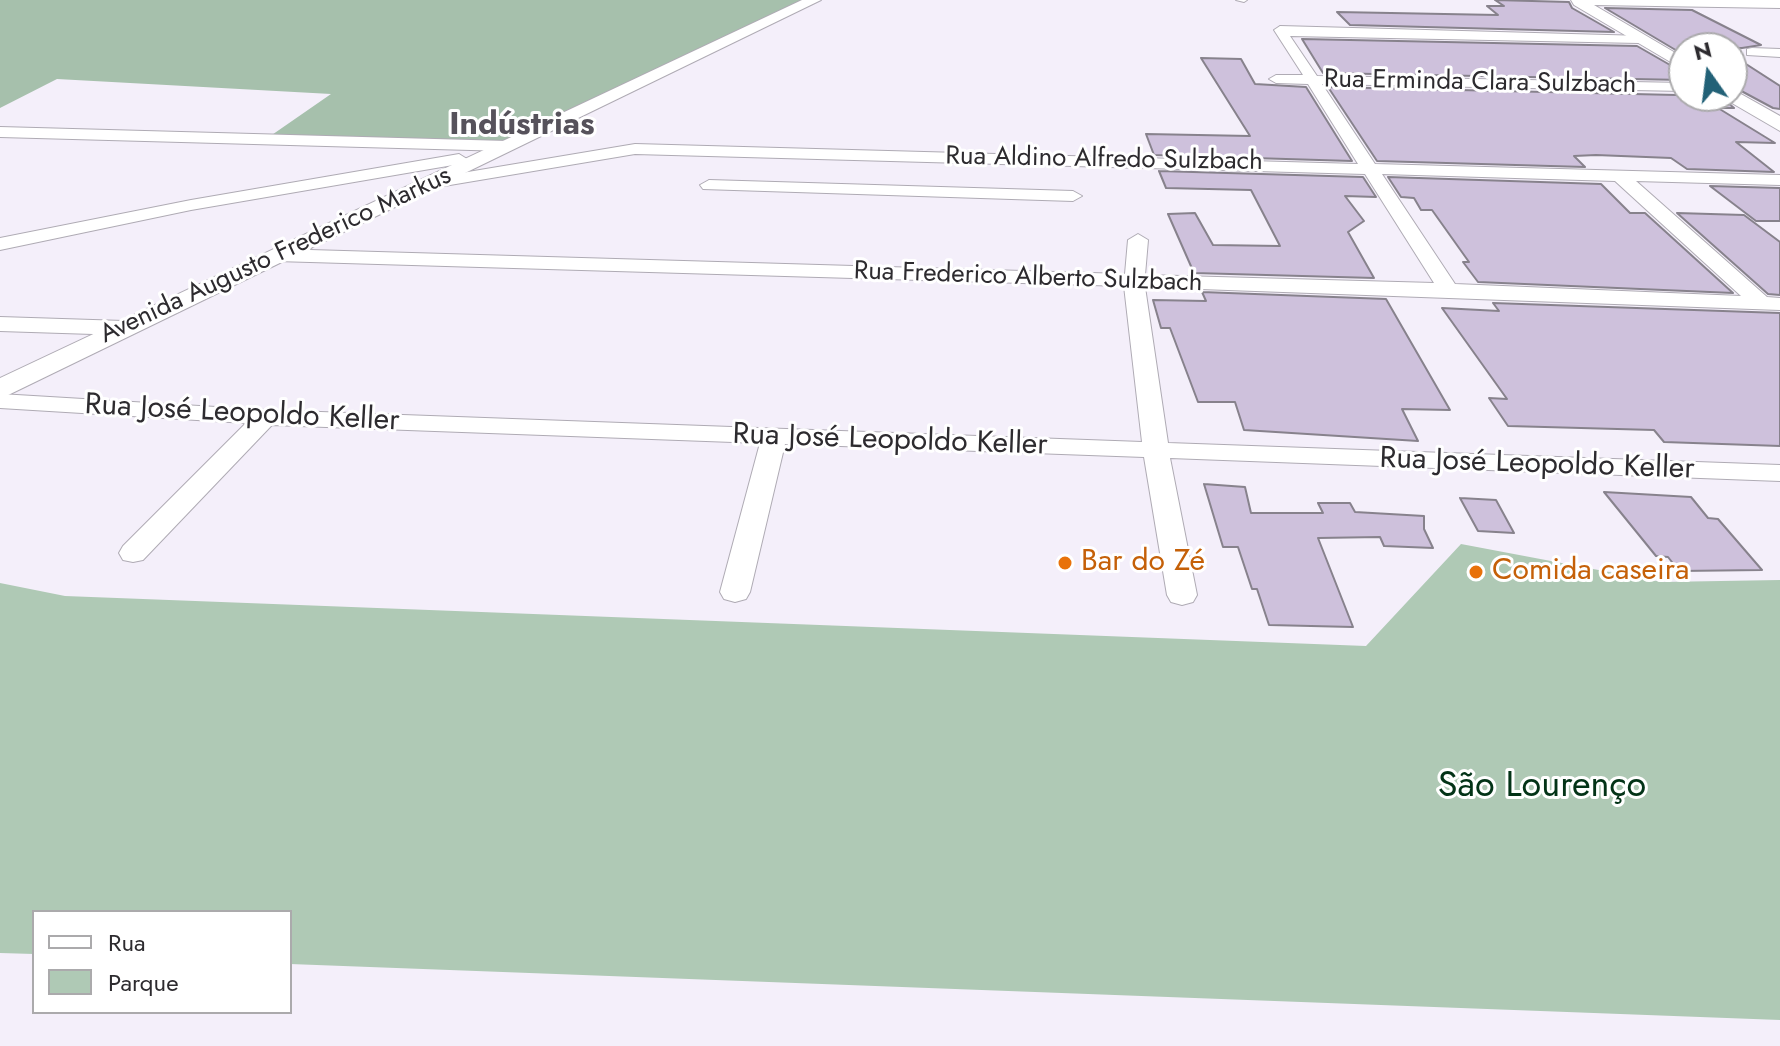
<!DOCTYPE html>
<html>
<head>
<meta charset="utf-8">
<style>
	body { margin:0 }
	#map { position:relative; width:1780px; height:1046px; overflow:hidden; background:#f4effa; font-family:Jost,sans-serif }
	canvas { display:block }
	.legend { position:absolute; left:32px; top:910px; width:260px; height:104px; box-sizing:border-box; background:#fff; border:2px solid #abaaac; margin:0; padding:10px 14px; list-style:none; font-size:24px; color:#2d2b2f }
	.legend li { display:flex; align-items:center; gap:16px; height:40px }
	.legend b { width:40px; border:2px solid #abaaac }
	.north { position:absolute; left:1668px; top:32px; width:80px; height:80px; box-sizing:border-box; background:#fff; border:2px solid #abaaac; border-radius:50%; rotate:346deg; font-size:22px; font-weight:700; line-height:32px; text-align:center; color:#2d2b2f }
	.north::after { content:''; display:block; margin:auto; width:28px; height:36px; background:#226177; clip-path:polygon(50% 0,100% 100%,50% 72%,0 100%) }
</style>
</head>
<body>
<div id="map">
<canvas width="1780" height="1046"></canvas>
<ul class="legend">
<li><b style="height:10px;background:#fff"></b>Rua</li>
<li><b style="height:22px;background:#afc9b5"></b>Parque</li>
</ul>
<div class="north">N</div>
</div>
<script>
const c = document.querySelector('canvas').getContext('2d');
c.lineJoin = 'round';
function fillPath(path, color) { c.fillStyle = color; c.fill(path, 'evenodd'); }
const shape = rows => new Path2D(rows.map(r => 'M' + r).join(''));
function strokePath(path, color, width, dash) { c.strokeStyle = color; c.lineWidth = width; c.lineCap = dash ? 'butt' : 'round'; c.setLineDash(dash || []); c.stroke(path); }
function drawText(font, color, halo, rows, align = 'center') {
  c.font = font + ' Jost,sans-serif'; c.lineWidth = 6; c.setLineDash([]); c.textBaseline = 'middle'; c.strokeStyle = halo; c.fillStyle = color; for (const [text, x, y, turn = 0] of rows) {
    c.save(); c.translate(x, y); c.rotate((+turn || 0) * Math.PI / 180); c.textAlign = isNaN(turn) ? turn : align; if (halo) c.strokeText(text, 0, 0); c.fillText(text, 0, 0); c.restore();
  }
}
fillPath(shape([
	[1461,544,1662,582,1780,580,1780,1020,290,964,290,912,34,912,34,954,0,953,0,583,65,596,1366,646]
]), '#afc9b5');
fillPath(shape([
	[0,0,814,0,507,146,266,139,331,94,57,79,0,108]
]), '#a6c0ac');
const building = shape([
	[1495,0,1569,2,1572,8,1614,32,1350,25,1337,12,1498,15,1487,6,1504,6,1495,0],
	[1605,8,1692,10,1761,45,1742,48,1684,48,1684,55,1605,8],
	[1302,39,1637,46,1684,73,1684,80,1323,73,1302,39],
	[1732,55,1780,86,1780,109,1773,108,1732,86,1732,55],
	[1201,58,1241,59,1255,84,1306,87,1352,161,1154,155,1146,134,1250,136,1201,58],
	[1328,87,1720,96,1734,108,1718,108,1775,143,1736,142,1774,172,1687,169,1671,158,1596,155,1574,156,1585,167,1377,161,1328,87],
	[1159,171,1363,177,1376,197,1345,196,1364,221,1348,232,1374,278,1194,273,1168,214,1195,213,1213,245,1280,246,1251,190,1166,188,1159,171],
	[1388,177,1601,184,1630,213,1645,213,1733,293,1478,282,1463,262,1469,262,1432,210,1421,210,1414,198,1401,197,1388,177],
	[1710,186,1780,188,1780,221,1756,221,1710,186],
	[1677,213,1744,215,1780,242,1780,295,1768,294,1677,213],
	[1202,292,1386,299,1450,410,1402,409,1418,441,1244,430,1235,402,1198,402,1170,328,1161,328,1153,300,1206,301,1202,292],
	[1493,303,1780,313,1780,446,1664,442,1654,430,1508,426,1489,398,1507,399,1442,308,1499,311,1493,303],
	[1204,484,1245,487,1251,513,1323,513,1318,503,1350,503,1355,512,1424,516,1424,529,1433,548,1384,546,1380,537,1318,538,1353,627,1269,625,1257,589,1252,589,1238,547,1223,547,1204,484],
	[1604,492,1691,497,1708,518,1718,519,1762,570,1679,571,1668,557,1656,556,1604,492],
	[1460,498,1496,500,1514,533,1478,531,1460,498]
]);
fillPath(building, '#cec1dc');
strokePath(building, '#87828c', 2);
const service = shape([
	[1236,0,1247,0,1244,2,1236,0]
]);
const minor = shape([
	[1280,26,1644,36,1645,39,1639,43,1290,36,1317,76,1684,83,1684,91,1322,84,1375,164,1780,175,1780,185,1636,181,1767,297,1780,298,1780,310,1145,287,1168,443,1780,465,1780,481,1170,458,1197,595,1193,602,1182,605,1171,602,1167,595,1144,457,785,444,750,592,746,599,735,602,724,599,720,592,760,443,272,425,143,560,133,562,123,560,119,553,123,546,246,423,0,408,0,394,266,410,1142,442,1124,286,276,261,266,255,276,249,1125,274,1128,240,1138,234,1148,240,1145,275,1434,283,1365,174,635,154,432,188,423,183,432,178,635,144,1358,164,1308,84,1276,83,1269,79,1276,75,1303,75,1274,30,1280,26],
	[1382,174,1615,181,1741,296,1455,284,1382,174],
	[1752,48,1780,49,1780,57,1747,55,1747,49,1752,48],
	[0,127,507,141,515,146,507,151,0,137,0,127],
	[459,154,467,159,465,163,191,210,0,250,0,238,191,200,459,154],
	[709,180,1073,191,1082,196,1073,201,703,189,700,185,709,180],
	[0,317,124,321,135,328,124,335,0,331,0,317]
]);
const tertiary = shape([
	[802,0,821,0,0,399,0,378,802,0],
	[1571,0,1780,0,1780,8,1594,5,1684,58,1684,70,1574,5,1571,0],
	[1732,89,1780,116,1780,131,1725,99,1723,96,1732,96,1732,89]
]);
strokePath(service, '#afabb4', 2);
strokePath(minor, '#afabb4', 2);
strokePath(tertiary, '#afabb4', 2);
fillPath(service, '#fff');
fillPath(minor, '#fff');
fillPath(tertiary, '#fff');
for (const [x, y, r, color] of [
	[1065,563,8,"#e8710a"],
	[1476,572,8,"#e8710a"]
]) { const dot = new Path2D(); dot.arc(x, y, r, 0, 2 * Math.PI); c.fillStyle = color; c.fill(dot); strokePath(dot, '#fff', 3); }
drawText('26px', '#2d2b2f', '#fff', [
	["Rua Erminda Clara Sulzbach",1480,83,1],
	["Rua Aldino Alfredo Sulzbach",1104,160,1],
	["Avenida Augusto Frederico Markus",276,256,-25],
	["Rua Frederico Alberto Sulzbach",1028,278,2]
]);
drawText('30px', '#2d2b2f', '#fff', [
	["Rua José Leopoldo Keller",242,414,3],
	["Rua José Leopoldo Keller",890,441,2],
	["Rua José Leopoldo Keller",1537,465,2]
]);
drawText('30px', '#c56008', '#fff', [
	["Bar do Zé",1081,563],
	["Comida caseira",1492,572]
], 'left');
drawText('bold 32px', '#56525b', '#fff', [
	["Indústrias",522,126]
]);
drawText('36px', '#033317', '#fff', [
	["São Lourenço",1542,787]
]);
</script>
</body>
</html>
